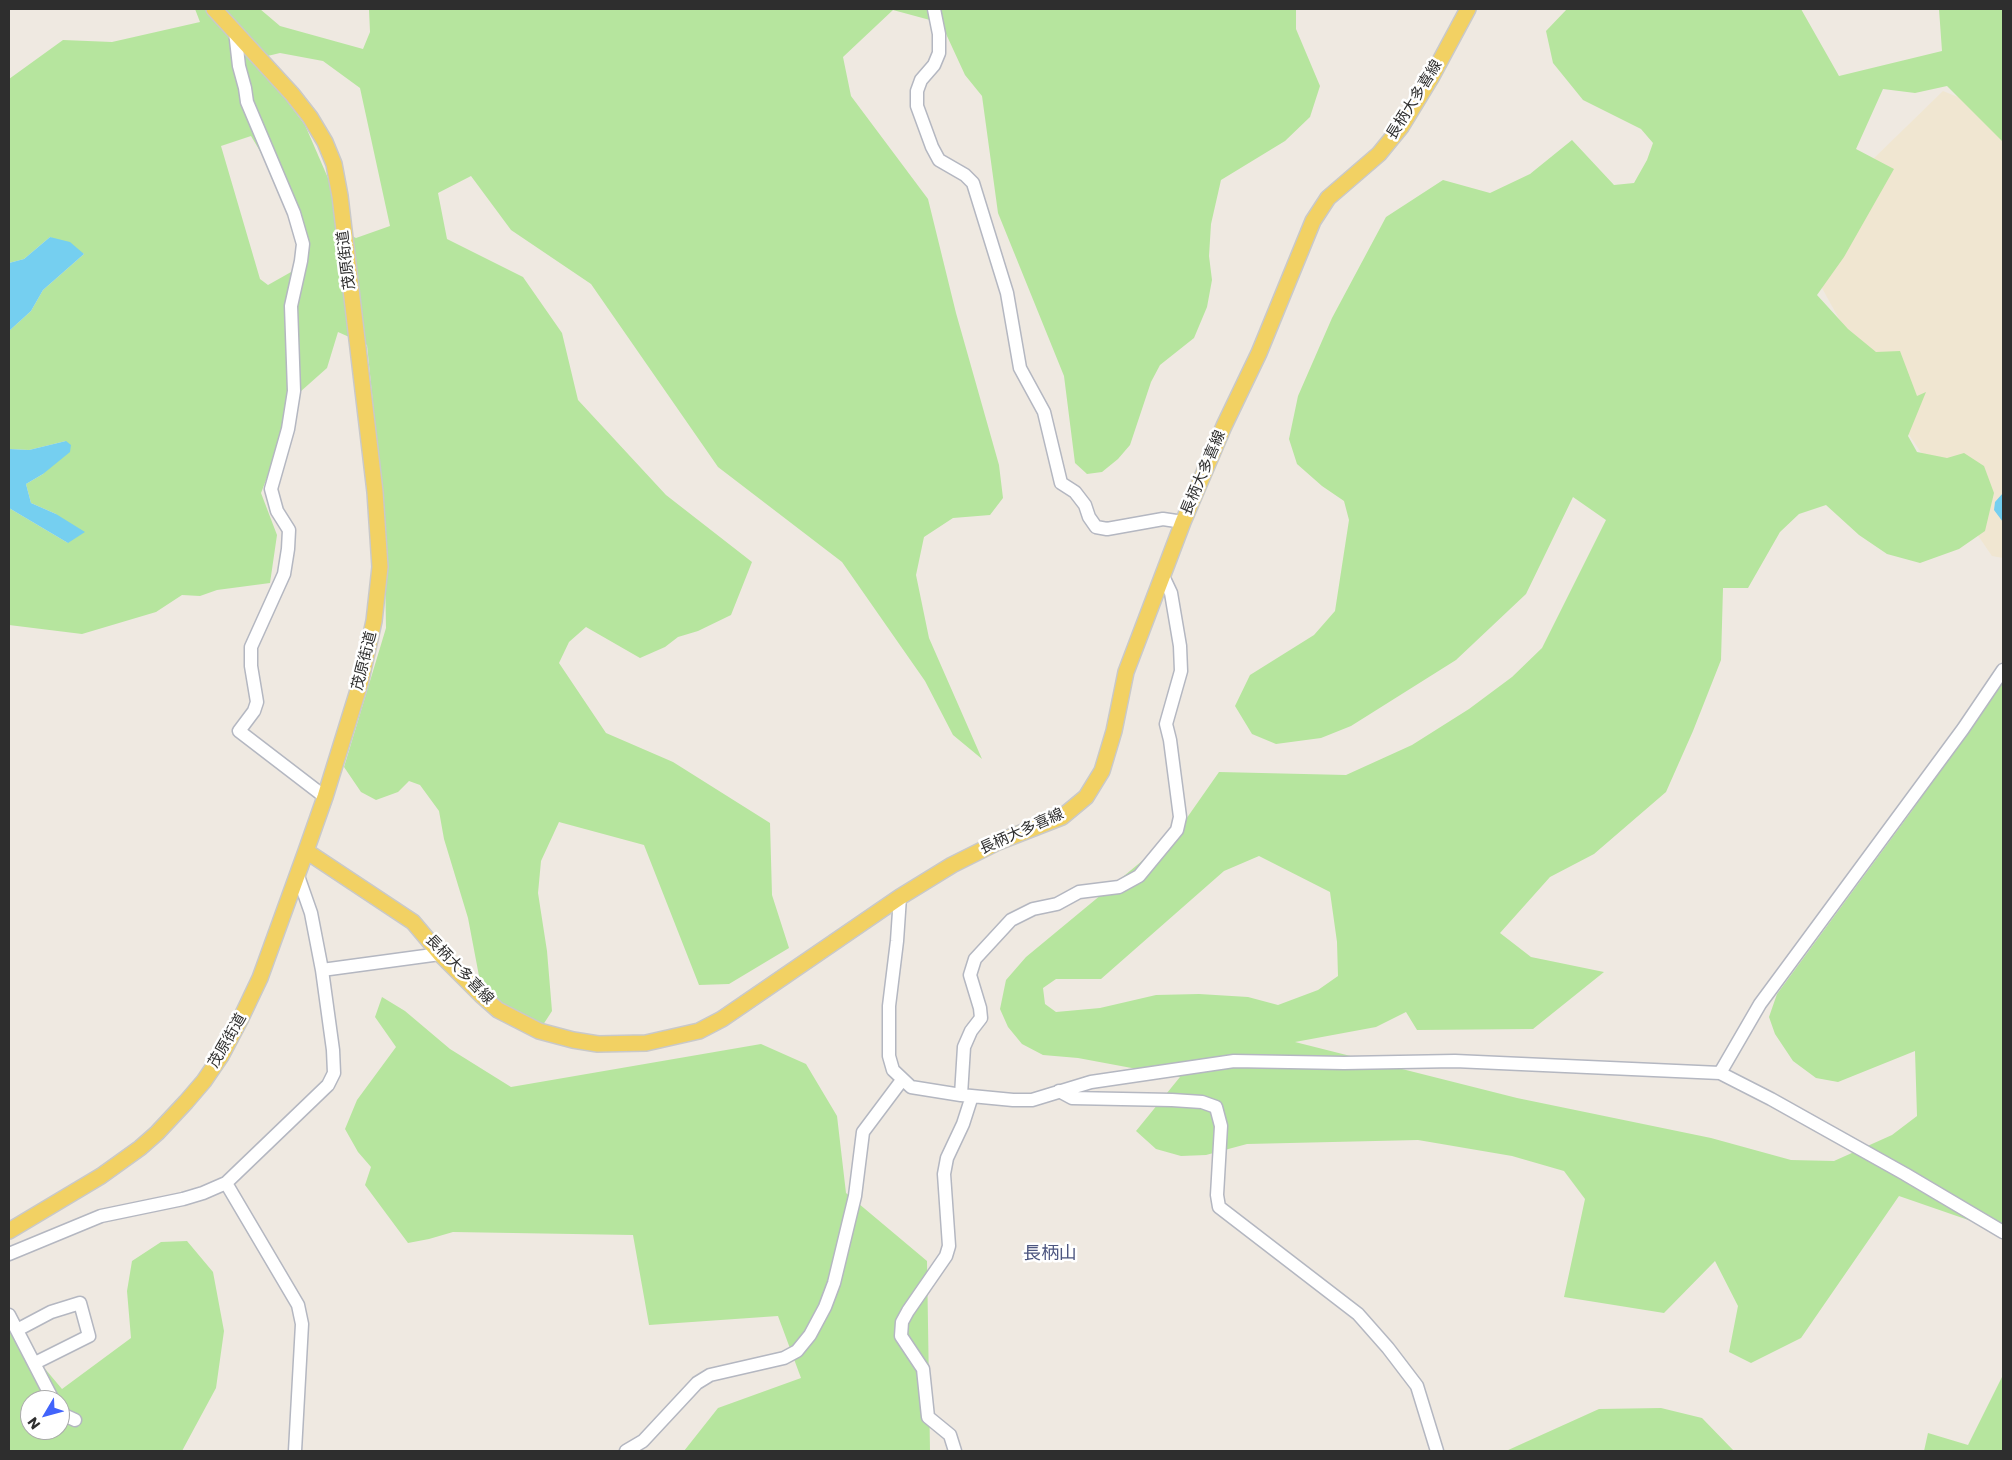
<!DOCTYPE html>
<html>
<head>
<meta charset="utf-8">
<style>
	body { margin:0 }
	#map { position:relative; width:2012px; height:1460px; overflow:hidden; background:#efe9e1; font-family:Poppins,sans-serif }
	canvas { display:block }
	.frame { position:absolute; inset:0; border:10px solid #2e2e2e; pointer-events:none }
	.north { position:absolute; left:20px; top:1390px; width:50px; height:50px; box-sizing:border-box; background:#fff; border:1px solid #ababab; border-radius:50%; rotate:233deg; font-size:14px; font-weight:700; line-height:20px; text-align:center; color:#2e2e2e }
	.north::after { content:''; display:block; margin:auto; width:18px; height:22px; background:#4264fb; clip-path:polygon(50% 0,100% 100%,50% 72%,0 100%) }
</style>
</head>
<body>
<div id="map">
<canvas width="2012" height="1460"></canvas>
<div class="frame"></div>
<div class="north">N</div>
</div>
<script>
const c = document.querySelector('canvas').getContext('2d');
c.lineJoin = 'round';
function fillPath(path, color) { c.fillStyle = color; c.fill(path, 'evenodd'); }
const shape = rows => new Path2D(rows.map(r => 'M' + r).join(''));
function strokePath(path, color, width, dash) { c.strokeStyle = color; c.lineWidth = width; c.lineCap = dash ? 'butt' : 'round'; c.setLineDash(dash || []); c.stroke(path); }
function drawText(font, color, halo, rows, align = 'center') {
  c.font = font + ' Poppins,"Noto Sans JP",sans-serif'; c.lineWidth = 5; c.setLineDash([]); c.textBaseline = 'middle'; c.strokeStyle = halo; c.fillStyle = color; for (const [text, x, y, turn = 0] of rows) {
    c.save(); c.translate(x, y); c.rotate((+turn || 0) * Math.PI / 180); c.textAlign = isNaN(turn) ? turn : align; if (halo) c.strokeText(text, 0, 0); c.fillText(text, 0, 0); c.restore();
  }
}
fillPath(shape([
	[1943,91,2003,115,2003,558,1992,556,1879,391,1812,270,1868,164]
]), '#f0e6d1');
fillPath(shape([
	[195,9,260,9,280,26,363,49,370,32,369,9,1296,9,1296,29,1320,86,1310,117,1285,141,1221,180,1211,224,1209,256,1212,280,1207,307,1194,338,1160,365,1151,382,1130,445,1118,459,1102,472,1087,474,1075,463,1064,376,998,213,982,96,965,75,941,23,893,10,843,57,851,96,928,199,956,313,999,465,1003,498,990,515,953,518,924,537,916,575,929,638,982,759,953,735,925,681,842,562,718,467,591,284,511,230,471,176,438,193,447,239,523,277,562,333,578,400,666,495,752,562,731,615,698,631,678,637,665,647,640,658,586,627,569,642,559,663,606,733,673,762,770,823,772,895,789,948,729,984,699,985,644,845,559,822,541,861,538,893,547,951,552,1011,541,1028,483,997,468,918,444,839,439,811,420,785,409,781,398,792,376,800,361,792,344,767,386,628,384,510,367,345,338,332,327,368,300,392,261,493,277,535,270,583,217,590,200,596,182,595,156,612,82,634,9,625,9,508,68,543,56,514,31,503,26,484,43,474,66,441,29,450,9,449,9,331,31,311,43,290,84,254,50,237,24,259,9,263,9,79,63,40,112,42,200,22],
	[280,53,323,61,360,88,390,226,356,238,338,229,331,185,305,125,255,59],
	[251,136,292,205,307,263,268,285,260,279,221,146],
	[1567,9,1801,9,1839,76,1942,51,1939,9,2003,9,2003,142,1947,86,1915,93,1883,89,1856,149,1894,169,1844,257,1817,295,1848,329,1876,352,1900,351,1917,396,1926,392,1908,436,1917,452,1947,458,1964,453,1984,466,1994,493,1985,531,1959,549,1920,563,1887,554,1859,535,1826,505,1799,514,1780,532,1748,588,1723,588,1721,660,1693,731,1666,792,1594,854,1550,877,1500,933,1531,957,1604,972,1533,1029,1417,1030,1406,1012,1376,1027,1295,1042,1517,1098,1711,1138,1791,1160,1834,1161,1892,1135,1917,1116,1915,1051,1838,1082,1816,1078,1793,1061,1775,1034,1769,1017,1777,994,1911,812,2003,680,2003,1232,1899,1196,1801,1338,1751,1363,1729,1352,1738,1306,1715,1261,1664,1313,1564,1297,1585,1199,1564,1171,1512,1156,1418,1140,1247,1144,1206,1155,1181,1156,1156,1149,1136,1131,1180,1077,1078,1058,1043,1055,1022,1044,1008,1027,1000,1009,1006,980,1026,957,1177,832,1219,772,1346,775,1412,745,1469,709,1512,677,1542,648,1606,520,1573,497,1526,594,1456,660,1351,726,1321,738,1276,744,1252,734,1235,706,1250,675,1314,635,1335,611,1349,520,1344,501,1322,486,1297,464,1289,439,1298,396,1332,318,1386,217,1443,180,1490,193,1530,174,1572,140,1614,185,1634,183,1647,160,1653,143,1641,129,1583,100,1553,63,1546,31],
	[1259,856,1330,892,1337,942,1338,976,1318,990,1278,1005,1248,997,1199,994,1156,995,1100,1008,1056,1012,1045,1004,1043,988,1056,979,1101,979,1224,871],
	[382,997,405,1011,450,1049,511,1087,761,1044,806,1064,837,1116,846,1193,927,1261,930,1451,684,1451,718,1408,801,1378,778,1316,649,1325,633,1235,453,1232,429,1239,408,1243,365,1185,371,1167,358,1152,345,1129,357,1100,396,1047,375,1017],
	[187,1241,213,1272,224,1331,216,1388,182,1451,9,1451,9,1326,62,1389,131,1338,127,1291,132,1261,161,1242],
	[30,1400,60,1400,60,1430,30,1430],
	[2003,1375,2003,1451,1924,1451,1928,1433,1968,1445],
	[1661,1408,1702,1418,1734,1451,1506,1451,1599,1409]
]), '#b6e59e');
fillPath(shape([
	[50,237,70,242,84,254,43,290,31,311,9,331,9,263,24,259],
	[66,441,71,445,70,452,43,474,26,484,31,503,56,514,85,532,68,543,9,508,9,449,29,450],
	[2003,493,2003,522,1994,510,1995,502]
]), '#75cff0');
const minor = shape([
	[934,9,939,34,939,53,934,65,921,80,917,91,917,106,932,147,939,160,965,175,973,183,1007,293,1020,368,1044,412,1061,483,1075,492,1085,505,1089,517,1096,527,1107,529,1163,519,1183,522],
	[235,31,239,66,245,88,247,102,294,213,303,244,301,261,291,306,294,391,288,429,271,489,277,511,289,530,288,549,284,574,251,647,251,666,257,702,254,711,239,731,325,797],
	[900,897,897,941,889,1006,889,1056,893,1070,911,1087,961,1095,1013,1100,1032,1100,1091,1082,1234,1061,1344,1063,1455,1061,1720,1073,1771,1099,1905,1174,2003,1232],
	[322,970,440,954],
	[1720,1073,1760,1004,1963,729,2003,670],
	[1059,1091,1072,1098,1172,1100,1202,1102,1216,1107,1221,1126,1217,1195,1219,1207,1358,1314,1388,1348,1417,1386,1437,1451],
	[961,1095,964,1047,971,1031,981,1018,980,1008,970,975,975,959,1011,920,1033,909,1057,904,1079,892,1119,887,1139,876,1177,830,1180,817,1170,740,1166,724,1181,671,1180,646,1171,593,1163,576],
	[226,1183,298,1305,302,1324,295,1451],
	[9,1254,101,1216,183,1199,203,1193,226,1183,328,1085,334,1073,333,1050,322,970,311,913,297,873],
	[9,1315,53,1400],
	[17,1330,51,1312,80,1303,89,1336,35,1363],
	[60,1410,64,1415,75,1420],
	[626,1451,643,1441,697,1383,710,1375,784,1358,797,1351,810,1335,825,1307,834,1283,855,1196,863,1132,902,1080],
	[955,1451,950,1435,928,1417,923,1369,901,1336,902,1322,908,1311,946,1256,949,1246,944,1174,947,1158,963,1124,972,1096]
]);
const major = shape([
	[306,851,413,922,440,954,481,995,498,1010,539,1031,573,1040,598,1044,646,1043,699,1031,722,1019,900,897,952,865,998,842,1062,817,1086,797,1102,771,1114,731,1126,672,1183,522,1224,426,1259,353,1313,221,1328,198,1379,154,1401,127,1432,76,1468,9],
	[9,1231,101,1176,140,1148,157,1133,186,1102,204,1081,221,1056,241,1018,260,978,306,851,325,797,360,684,374,621,380,567,375,492,340,196,334,164,325,142,310,117,292,94,214,9]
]);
strokePath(minor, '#b4b7c1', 15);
strokePath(major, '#c9c9c9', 18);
strokePath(minor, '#fff', 12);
strokePath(major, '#f2d163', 15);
drawText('15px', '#2e2e2e', '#fff', [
	["長柄大多喜線",1415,100,-58],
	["茂原街道",347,260,-97],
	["長柄大多喜線",1204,473,-67],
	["茂原街道",365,661,-76],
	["長柄大多喜線",1022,832,-24],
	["長柄大多喜線",459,970,46],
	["茂原街道",228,1041,-60]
]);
drawText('18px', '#4d5680', '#fff', [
	["長柄山",1050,1254]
]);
</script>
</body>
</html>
